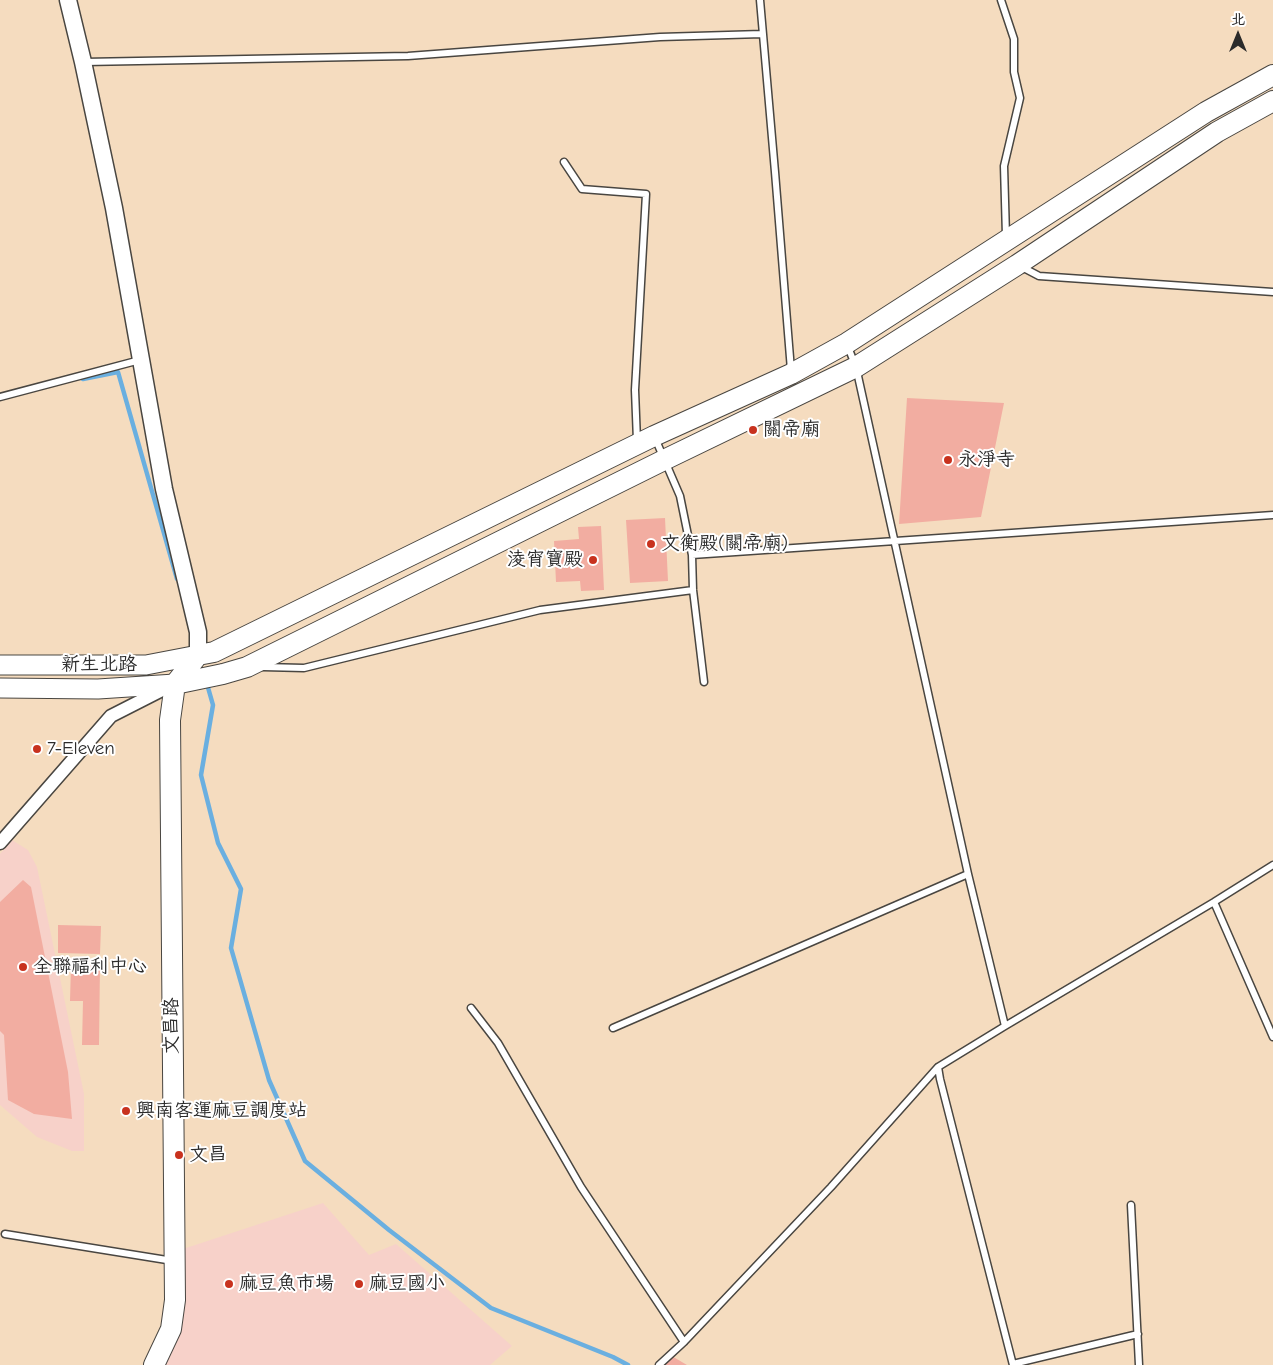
<!DOCTYPE html>
<html>
<head>
<meta charset="utf-8">
<style>
	body { margin:0 }
	#map { position:relative; width:1273px; height:1365px; overflow:hidden; background:#f5dcbf; font-family:"Comic Neue","LXGW WenKai TC",sans-serif }
	canvas { display:block }
	.north { position:absolute; left:1213px; top:10px; width:50px; height:50px; -webkit-text-stroke:4px #fff; paint-order:stroke; rotate:0deg; font-size:14px; font-weight:700; line-height:20px; text-align:center; color:#2b2b2b }
	.north::after { content:''; display:block; margin:auto; width:18px; height:22px; background:#2b2b2b; clip-path:polygon(50% 0,100% 100%,50% 72%,0 100%) }
</style>
</head>
<body>
<div id="map">
<canvas width="1273" height="1365"></canvas>
<div class="north">北</div>
</div>
<script>
const c = document.querySelector('canvas').getContext('2d');
c.lineJoin = 'round';
function fillPath(path, color) { c.fillStyle = color; c.fill(path, 'evenodd'); }
const shape = rows => new Path2D(rows.map(r => 'M' + r).join(''));
function strokePath(path, color, width, dash) { c.strokeStyle = color; c.lineWidth = width; c.lineCap = dash ? 'butt' : 'round'; c.setLineDash(dash || []); c.stroke(path); }
function drawText(font, color, halo, rows, align = 'center') {
  c.font = font + ' "Comic Neue","LXGW WenKai TC",sans-serif'; c.lineWidth = 4; c.setLineDash([]); c.textBaseline = 'middle'; c.strokeStyle = halo; c.fillStyle = color; for (const [text, x, y, turn = 0] of rows) {
    c.save(); c.translate(x, y); c.rotate((+turn || 0) * Math.PI / 180); c.textAlign = isNaN(turn) ? turn : align; if (halo) c.strokeText(text, 0, 0); c.fillText(text, 0, 0); c.restore();
  }
}
fillPath(shape([
	[12,840,28,850,37,867,84,1094,84,1151,72,1151,37,1137,0,1105,0,854],
	[323,1203,369,1255,396,1244,512,1346,490,1365,157,1365,180,1250]
]), '#f7d1c9');
strokePath(shape([
	[83,379,118,372,177,579],
	[207,684,213,705,201,775,218,843,241,889,231,948,269,1080,305,1161,389,1230,491,1308,613,1357,628,1365]
]), '#6aafe0', 4.5);
fillPath(shape([
	[907,398,1004,403,981,517,899,524],
	[665,518,668,581,630,583,626,520],
	[601,526,604,590,581,591,580,581,556,582,554,541,579,539,578,527],
	[23,880,31,887,68,1072,72,1119,34,1114,8,1100,4,1035,0,1031,0,902],
	[58,925,101,926,100,954,58,953],
	[71,965,100,965,99,1045,82,1045,83,1001,70,1001],
	[670,1355,687,1365,660,1365]
]), '#f2ada1');
const service = shape([
	[760,0,775,172,791,370],
	[1001,0,1014,39,1014,72,1020,98,1004,166,1006,236],
	[84,62,408,56,660,37,762,34],
	[564,162,582,189,646,194,635,390,637,441],
	[1020,266,1039,276,1273,292],
	[848,347,856,367,968,874,1005,1026],
	[0,397,140,360],
	[655,438,680,496,692,555,693,590,704,682],
	[692,555,1273,515],
	[263,667,304,668,540,610,693,590],
	[1214,902,1273,1037],
	[471,1008,498,1043,581,1187,684,1342],
	[613,1028,968,874],
	[938,1067,940,1079,1013,1365],
	[1131,1205,1139,1365],
	[5,1234,173,1261],
	[1013,1364,1138,1334],
	[659,1365,684,1342,831,1187,938,1067,1005,1026,1214,902,1273,865]
]);
const minor = shape([
	[0,843,111,716,168,687]
]);
const tertiary = shape([
	[68,0,83,62,114,208,164,489,198,632,198,655]
]);
const secondary = shape([
	[0,665,146,665,198,655],
	[0,688,98,689,175,684]
]);
const primary = shape([
	[175,684,223,674,247,667,664,460,856,367,1017,265,1217,132,1273,101],
	[154,1365,171,1329,175,1300,170,720,175,684,198,655,214,652,654,436,791,374,847,343,1206,112,1273,75]
]);
strokePath(service, '#494641', 9);
strokePath(minor, '#494641', 15);
strokePath(tertiary, '#494641', 19);
strokePath(secondary, '#494641', 21);
strokePath(primary, '#494641', 22);
strokePath(service, '#fff', 6);
strokePath(minor, '#fff', 12);
strokePath(tertiary, '#fff', 16);
strokePath(secondary, '#fff', 19);
strokePath(primary, '#fff', 20);
for (const [x, y, r, color] of [
	[753,430,5,"#c8321e"],
	[948,460,5,"#c8321e"],
	[651,544,5,"#c8321e"],
	[593,560,5,"#c8321e"],
	[37,749,5,"#c8321e"],
	[23,967,5,"#c8321e"],
	[126,1111,5,"#c8321e"],
	[179,1155,5,"#c8321e"],
	[229,1284,5,"#c8321e"],
	[359,1284,5,"#c8321e"]
]) { const dot = new Path2D(); dot.arc(x, y, r, 0, 2 * Math.PI); c.fillStyle = color; c.fill(dot); strokePath(dot, '#fff', 2); }
drawText('19px', '#2b2b2b', '#fff', [
	["關帝廟",763,430],
	["永淨寺",958,460],
	["文衡殿(關帝廟)",661,544],
	["淩宵寶殿",583,560,"right"],
	["7-Eleven",47,749],
	["全聯福利中心",33,967],
	["興南客運麻豆調度站",136,1111],
	["文昌",189,1155],
	["麻豆魚市場",239,1284],
	["麻豆國小",369,1284]
], 'left');
drawText('19px', '#2b2b2b', '#fff', [
	["新生北路",99,665],
	["文昌路",172,1026,-90]
]);
</script>
</body>
</html>
